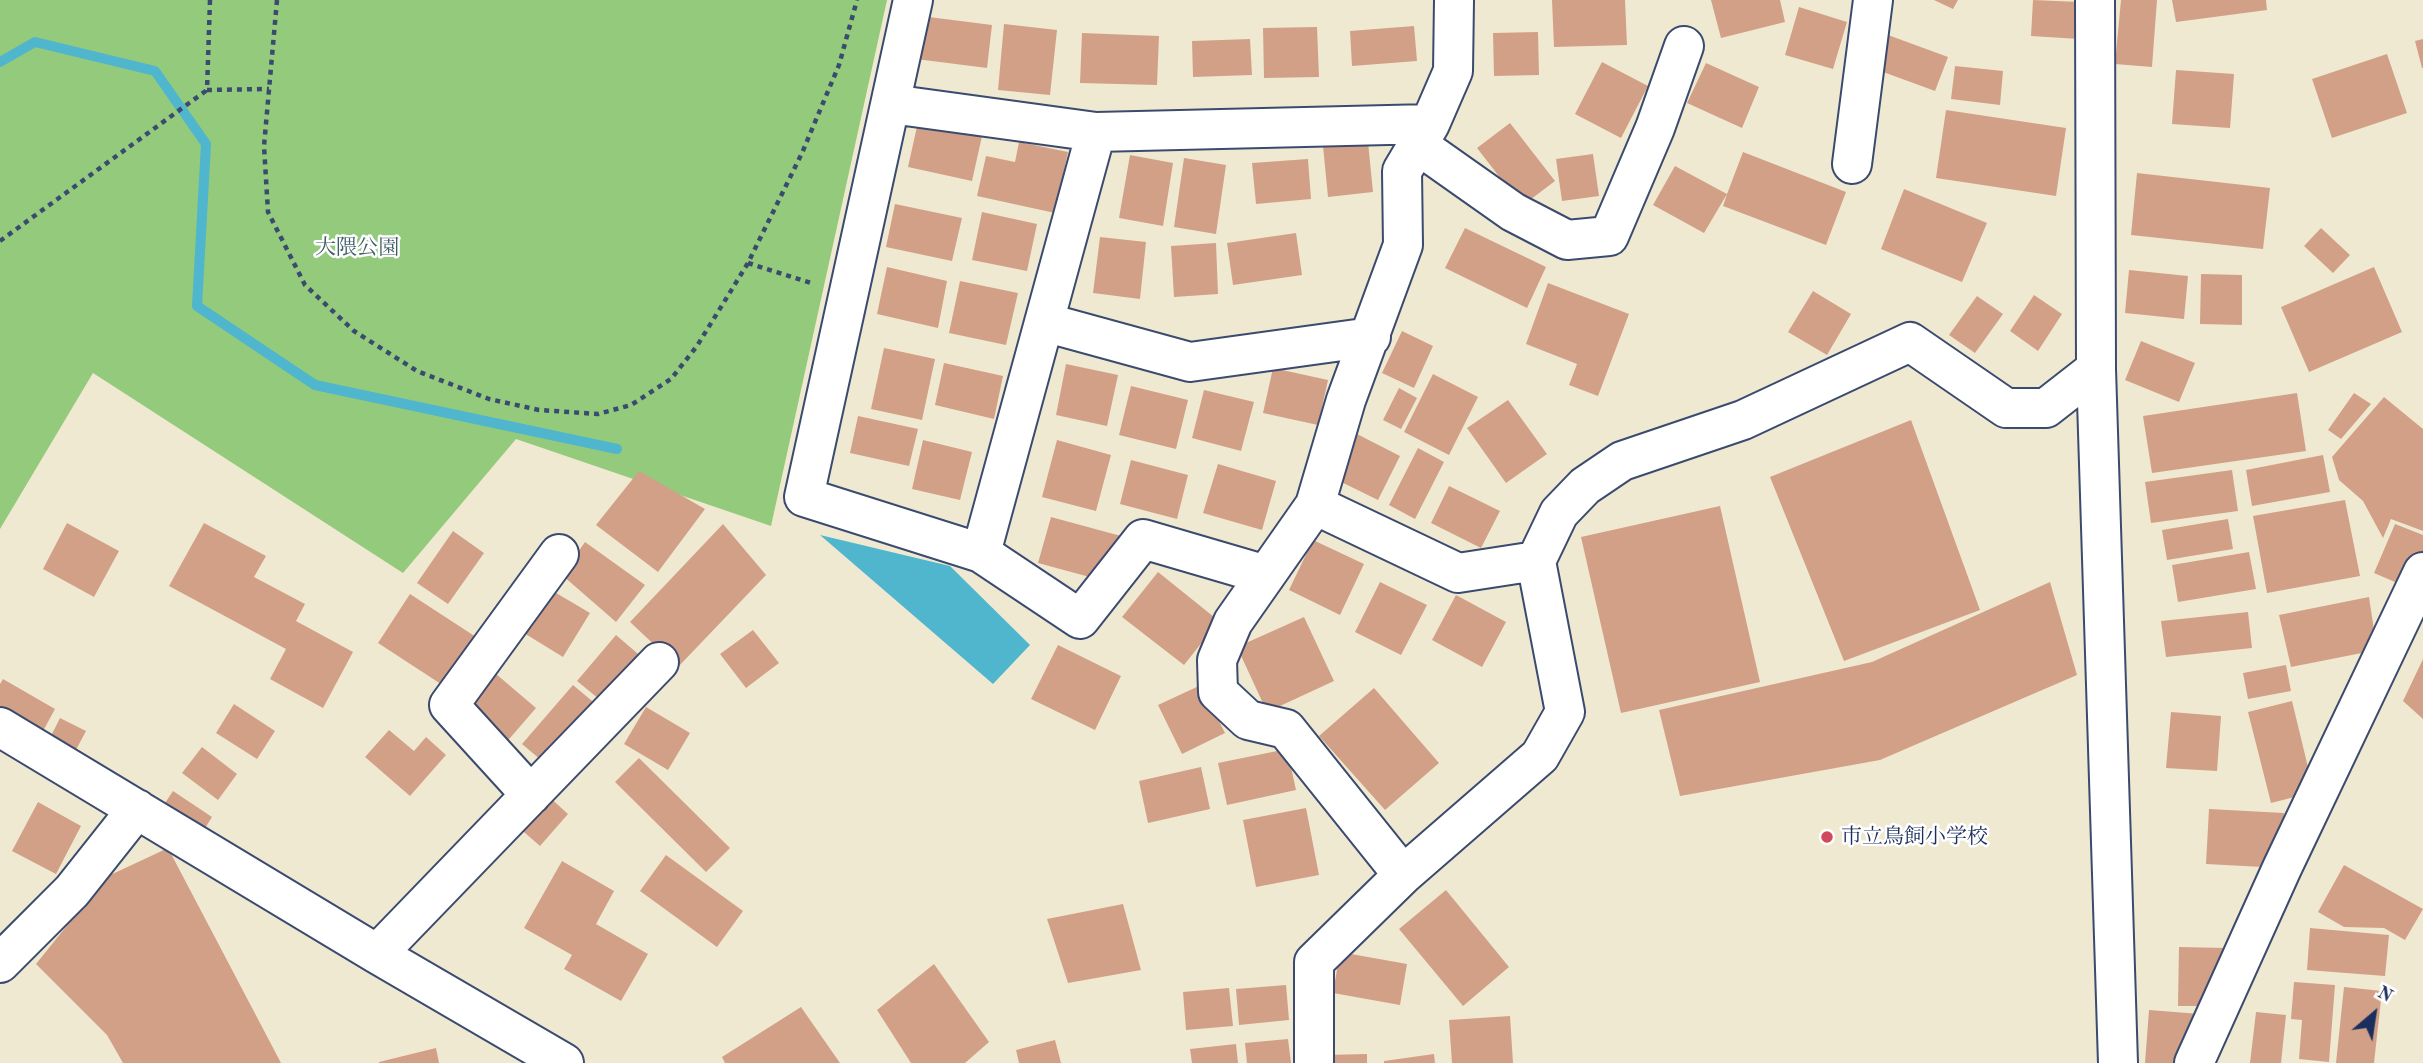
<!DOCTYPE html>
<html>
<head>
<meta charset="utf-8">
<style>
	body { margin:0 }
	#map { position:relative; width:2423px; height:1063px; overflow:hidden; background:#f0e9d1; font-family:"Old Standard TT",serif }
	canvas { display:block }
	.north { position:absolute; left:2339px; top:979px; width:70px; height:70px; -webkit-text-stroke:5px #fff; paint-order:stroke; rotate:29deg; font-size:19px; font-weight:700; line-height:28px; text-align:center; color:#1b2f5e }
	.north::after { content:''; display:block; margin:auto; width:24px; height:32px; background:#1b2f5e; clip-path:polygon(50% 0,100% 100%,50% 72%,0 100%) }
</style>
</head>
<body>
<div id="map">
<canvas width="2423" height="1063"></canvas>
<div class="north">N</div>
</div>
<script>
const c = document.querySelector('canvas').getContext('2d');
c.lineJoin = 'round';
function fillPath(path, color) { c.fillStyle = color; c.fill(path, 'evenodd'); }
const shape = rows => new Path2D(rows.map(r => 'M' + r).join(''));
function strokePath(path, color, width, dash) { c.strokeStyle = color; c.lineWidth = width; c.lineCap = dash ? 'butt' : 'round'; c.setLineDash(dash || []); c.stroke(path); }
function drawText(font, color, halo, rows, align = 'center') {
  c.font = font + ' "Old Standard TT","Noto Serif JP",serif'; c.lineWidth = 5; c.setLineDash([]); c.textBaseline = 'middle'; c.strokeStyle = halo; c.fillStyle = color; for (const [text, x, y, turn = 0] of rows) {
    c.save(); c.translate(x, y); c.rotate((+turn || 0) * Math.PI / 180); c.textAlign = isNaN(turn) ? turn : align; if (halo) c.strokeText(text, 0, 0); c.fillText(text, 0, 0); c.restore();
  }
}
fillPath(shape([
	[0,0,887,0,771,526,516,439,403,573,93,373,0,529]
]), '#94ca7b');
fillPath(shape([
	[820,535,950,566,1030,645,993,684]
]), '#4fb6ce');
strokePath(shape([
	[0,62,35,42,155,71,206,144,197,306,315,385,617,449]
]), '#4fb6ce', 10);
fillPath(shape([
	[1552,0,1625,0,1627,45,1554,47],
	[1711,0,1780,0,1785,22,1721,38],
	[1934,0,1958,0,1953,9],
	[2033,0,2080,2,2079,39,2031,36],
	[2121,0,2157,0,2152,67,2115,64],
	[2172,0,2266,0,2267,10,2176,22],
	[1799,7,1847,22,1833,69,1785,55],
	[921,16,992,25,987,68,916,59],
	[1004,24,1057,30,1050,95,998,90],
	[1414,26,1417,61,1352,66,1350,31],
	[1317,27,1319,77,1264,78,1263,28],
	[1538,32,1539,75,1494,76,1493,33],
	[1082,33,1159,36,1157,85,1080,83],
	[1888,35,1948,57,1935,91,1875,69],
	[1250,39,1252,75,1193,77,1192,41],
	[2423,39,2423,68,2422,68,2415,41],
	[2387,54,2407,113,2332,138,2312,79],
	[1602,62,1648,86,1621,138,1575,114],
	[1706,63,1759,87,1742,128,1687,103],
	[1955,66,2003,71,2000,105,1951,99],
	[2176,70,2234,74,2230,128,2172,124],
	[1946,110,2066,128,2056,196,1936,178],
	[918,122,982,136,972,181,908,167],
	[1510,123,1555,181,1522,206,1477,148],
	[1019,142,1068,152,1055,213,977,196,986,156,1015,162],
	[1368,142,1373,192,1328,197,1323,146],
	[1743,152,1846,192,1826,245,1723,206,1727,194,1704,233,1653,205,1675,166,1727,194],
	[1593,154,1599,196,1562,201,1556,159],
	[1130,155,1173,163,1163,226,1119,218],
	[1184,158,1226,165,1216,234,1174,227],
	[1308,159,1311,199,1256,204,1252,163],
	[2137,173,2270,188,2263,249,2131,235],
	[1904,189,1987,223,1962,282,1881,249],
	[895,204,962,218,952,261,886,247],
	[982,212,1037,224,1027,271,972,260],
	[1465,228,1546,267,1527,308,1445,268],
	[2321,228,2350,255,2333,273,2304,246],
	[1296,233,1302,275,1233,285,1227,243],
	[1100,237,1146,242,1140,299,1093,293],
	[1216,243,1218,294,1174,297,1171,246],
	[887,267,947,281,938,328,877,314],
	[2374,267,2402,332,2309,372,2281,307],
	[2129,270,2188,276,2184,319,2125,313],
	[2201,274,2242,275,2242,325,2200,324],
	[960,281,1018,293,1006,345,949,333],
	[1548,283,1629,314,1598,396,1569,385,1577,364,1526,344],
	[1813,291,1851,314,1827,355,1788,332],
	[2034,295,2062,314,2038,351,2010,331],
	[1977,296,2003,314,1975,353,1949,335],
	[1402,331,1433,346,1414,388,1382,373],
	[2141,341,2195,363,2179,402,2125,380],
	[884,348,935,359,922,420,871,409],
	[944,363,1003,376,994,419,935,405],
	[1066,364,1118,375,1107,426,1056,415],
	[1273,368,1328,380,1318,425,1263,413],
	[1433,374,1478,397,1449,455,1404,432],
	[1131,386,1188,400,1176,449,1119,435],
	[1399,388,1417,398,1401,429,1383,420],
	[1204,390,1254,402,1241,451,1192,438],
	[2297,393,2306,451,2152,473,2143,416],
	[2354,393,2371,404,2341,439,2328,430],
	[2384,397,2423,429,2423,531,2391,519,2383,538,2363,501,2339,480,2332,457],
	[1508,400,1547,454,1506,483,1467,428],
	[858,416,918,429,909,466,850,453],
	[1911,420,1980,610,1844,661,1770,477],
	[1357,434,1400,456,1378,500,1335,479],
	[923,440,972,452,960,500,912,489],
	[1057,440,1111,455,1096,511,1042,497],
	[1418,448,1444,462,1415,519,1389,505],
	[2323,455,2330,492,2252,506,2246,470],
	[1131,460,1188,475,1177,519,1120,504],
	[1218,464,1276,481,1262,530,1203,513],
	[2232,470,2238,511,2151,523,2145,482],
	[639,471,705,509,658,572,596,525],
	[1449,486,1500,511,1481,548,1431,523],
	[2345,500,2360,576,2267,593,2253,516],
	[1720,506,1760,682,1621,713,1581,537],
	[1051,517,1121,536,1108,582,1038,563],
	[2228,519,2233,549,2167,560,2162,530],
	[67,523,119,551,94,597,43,569],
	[204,523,266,556,254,577,305,604,296,621,353,652,323,708,270,679,286,649,169,586],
	[723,524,766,575,678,667,630,622],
	[2395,524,2423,535,2423,554,2409,588,2374,573],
	[453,531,484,553,448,604,417,583],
	[1313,540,1364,564,1340,615,1289,590],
	[585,542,645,585,616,622,562,575],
	[2249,552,2256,589,2178,602,2172,565],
	[1158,572,1219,621,1184,665,1122,617],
	[1380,582,1427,605,1401,655,1355,632],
	[2050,582,2077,675,1880,760,1680,796,1659,710,1872,662],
	[546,587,590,613,563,657,519,630],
	[410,594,476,637,444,686,378,643],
	[1456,595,1506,622,1482,667,1432,640],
	[2369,597,2377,650,2291,667,2279,615],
	[2248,612,2252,648,2166,657,2161,621],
	[1304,617,1334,681,1267,712,1237,647],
	[753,630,779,663,746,688,720,654],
	[616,635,644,659,605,704,577,681],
	[1058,645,1121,676,1095,730,1031,699],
	[2423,659,2423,719,2403,701],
	[2286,665,2291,691,2248,699,2243,673],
	[489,668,536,708,504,745,458,705],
	[3,679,55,709,36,744,0,723,0,684],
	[573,685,598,706,548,766,522,744],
	[1201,685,1225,733,1182,754,1158,705],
	[1374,688,1439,763,1385,810,1319,736],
	[2292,701,2314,792,2271,803,2248,712],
	[234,704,275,731,257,759,216,733],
	[646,707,690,733,668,770,624,744],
	[2171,712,2221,716,2217,771,2166,768],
	[60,718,86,731,68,765,43,752],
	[389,730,414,751,426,737,446,755,410,796,365,757],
	[202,747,237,774,218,800,182,773],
	[1287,749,1296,790,1227,805,1218,763],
	[639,758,730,848,706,872,615,782],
	[1201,767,1210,809,1148,823,1139,781],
	[173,791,212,817,199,838,159,812],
	[546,794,568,814,540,846,517,826],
	[38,802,81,826,56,874,12,851],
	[1306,808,1319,875,1256,887,1243,820],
	[2209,809,2284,813,2282,868,2206,864],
	[168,848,281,1063,123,1063,107,1035,36,964,106,877],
	[666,855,743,911,717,947,640,891],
	[562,861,614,891,596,924,648,954,621,1001,564,969,572,955,524,928],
	[2344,865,2423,909,2405,940,2384,928,2344,927,2318,912],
	[1446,890,1509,967,1463,1006,1399,929],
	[1123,904,1141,970,1068,983,1047,919],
	[2310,928,2389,935,2385,976,2307,970],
	[2179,947,2227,948,2226,1006,2178,1006],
	[1340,952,1407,964,1400,1005,1333,993],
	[934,964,989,1042,965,1063,911,1063,877,1010],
	[2294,982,2335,985,2329,1062,2299,1059,2302,1020,2291,1019],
	[1286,985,1289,1020,1239,1025,1236,989],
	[2344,987,2382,991,2374,1063,2336,1063],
	[1229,988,1233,1026,1186,1030,1183,992],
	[801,1007,840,1063,725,1063,722,1057],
	[2149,1010,2200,1014,2186,1063,2145,1063],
	[2256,1012,2286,1015,2281,1063,2250,1063],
	[1510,1016,1513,1063,1452,1063,1449,1020],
	[1288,1039,1291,1063,1247,1063,1245,1043],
	[1055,1040,1061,1063,1019,1063,1016,1050],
	[1236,1044,1238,1063,1192,1063,1190,1049],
	[436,1048,439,1063,379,1063,379,1062],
	[1367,1054,1367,1063,1326,1063,1325,1055],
	[1434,1054,1435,1063,1384,1063,1384,1061]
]), '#d2a087');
const street = shape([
	[913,0,804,497,981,553,1080,619,1143,539,1266,575],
	[2095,0,2096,369,2118,1063],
	[891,104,1096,132,1430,124],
	[1418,145,1513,212,1567,240,1609,236,1655,128,1684,46],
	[1852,164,1873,0],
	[1044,322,1190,362,1371,337],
	[1315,505,1458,573,1536,561],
	[981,553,1096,132],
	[0,727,377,954,564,1063],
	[531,795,449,705,559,554],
	[1403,875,1286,729,1248,720,1218,692,1217,660,1233,622,1315,505,1346,400,1403,245,1402,171,1430,124,1453,71,1454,0],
	[377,954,659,662],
	[0,963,72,891,137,809],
	[1314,1063,1314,962,1403,875,1540,756,1565,712,1536,561,1559,513,1585,486,1622,461,1743,420,1910,342,2006,408,2046,408,2096,369],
	[2194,1063,2282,868,2423,572]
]);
strokePath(street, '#3b4b6f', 42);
strokePath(shape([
	[210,0,207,90,269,89],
	[277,0,264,146,268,212,305,285,354,331,417,371,489,399,539,410,598,414,631,405,671,379,697,346,748,263,802,153,839,65,857,0],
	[0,241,207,90],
	[748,263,814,284]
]), '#3b4b6f', 4.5, [5, 5]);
strokePath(street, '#fff', 38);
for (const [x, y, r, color] of [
	[1827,837,7,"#d1495b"]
]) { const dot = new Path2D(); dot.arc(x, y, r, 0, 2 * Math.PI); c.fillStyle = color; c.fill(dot); strokePath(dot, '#fff', 2.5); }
drawText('21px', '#3f5e67', '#fff', [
	["大隈公園",357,248]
]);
drawText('21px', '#1b2f5e', '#fff', [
	["市立鳥飼小学校",1841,837]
], 'left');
</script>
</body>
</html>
